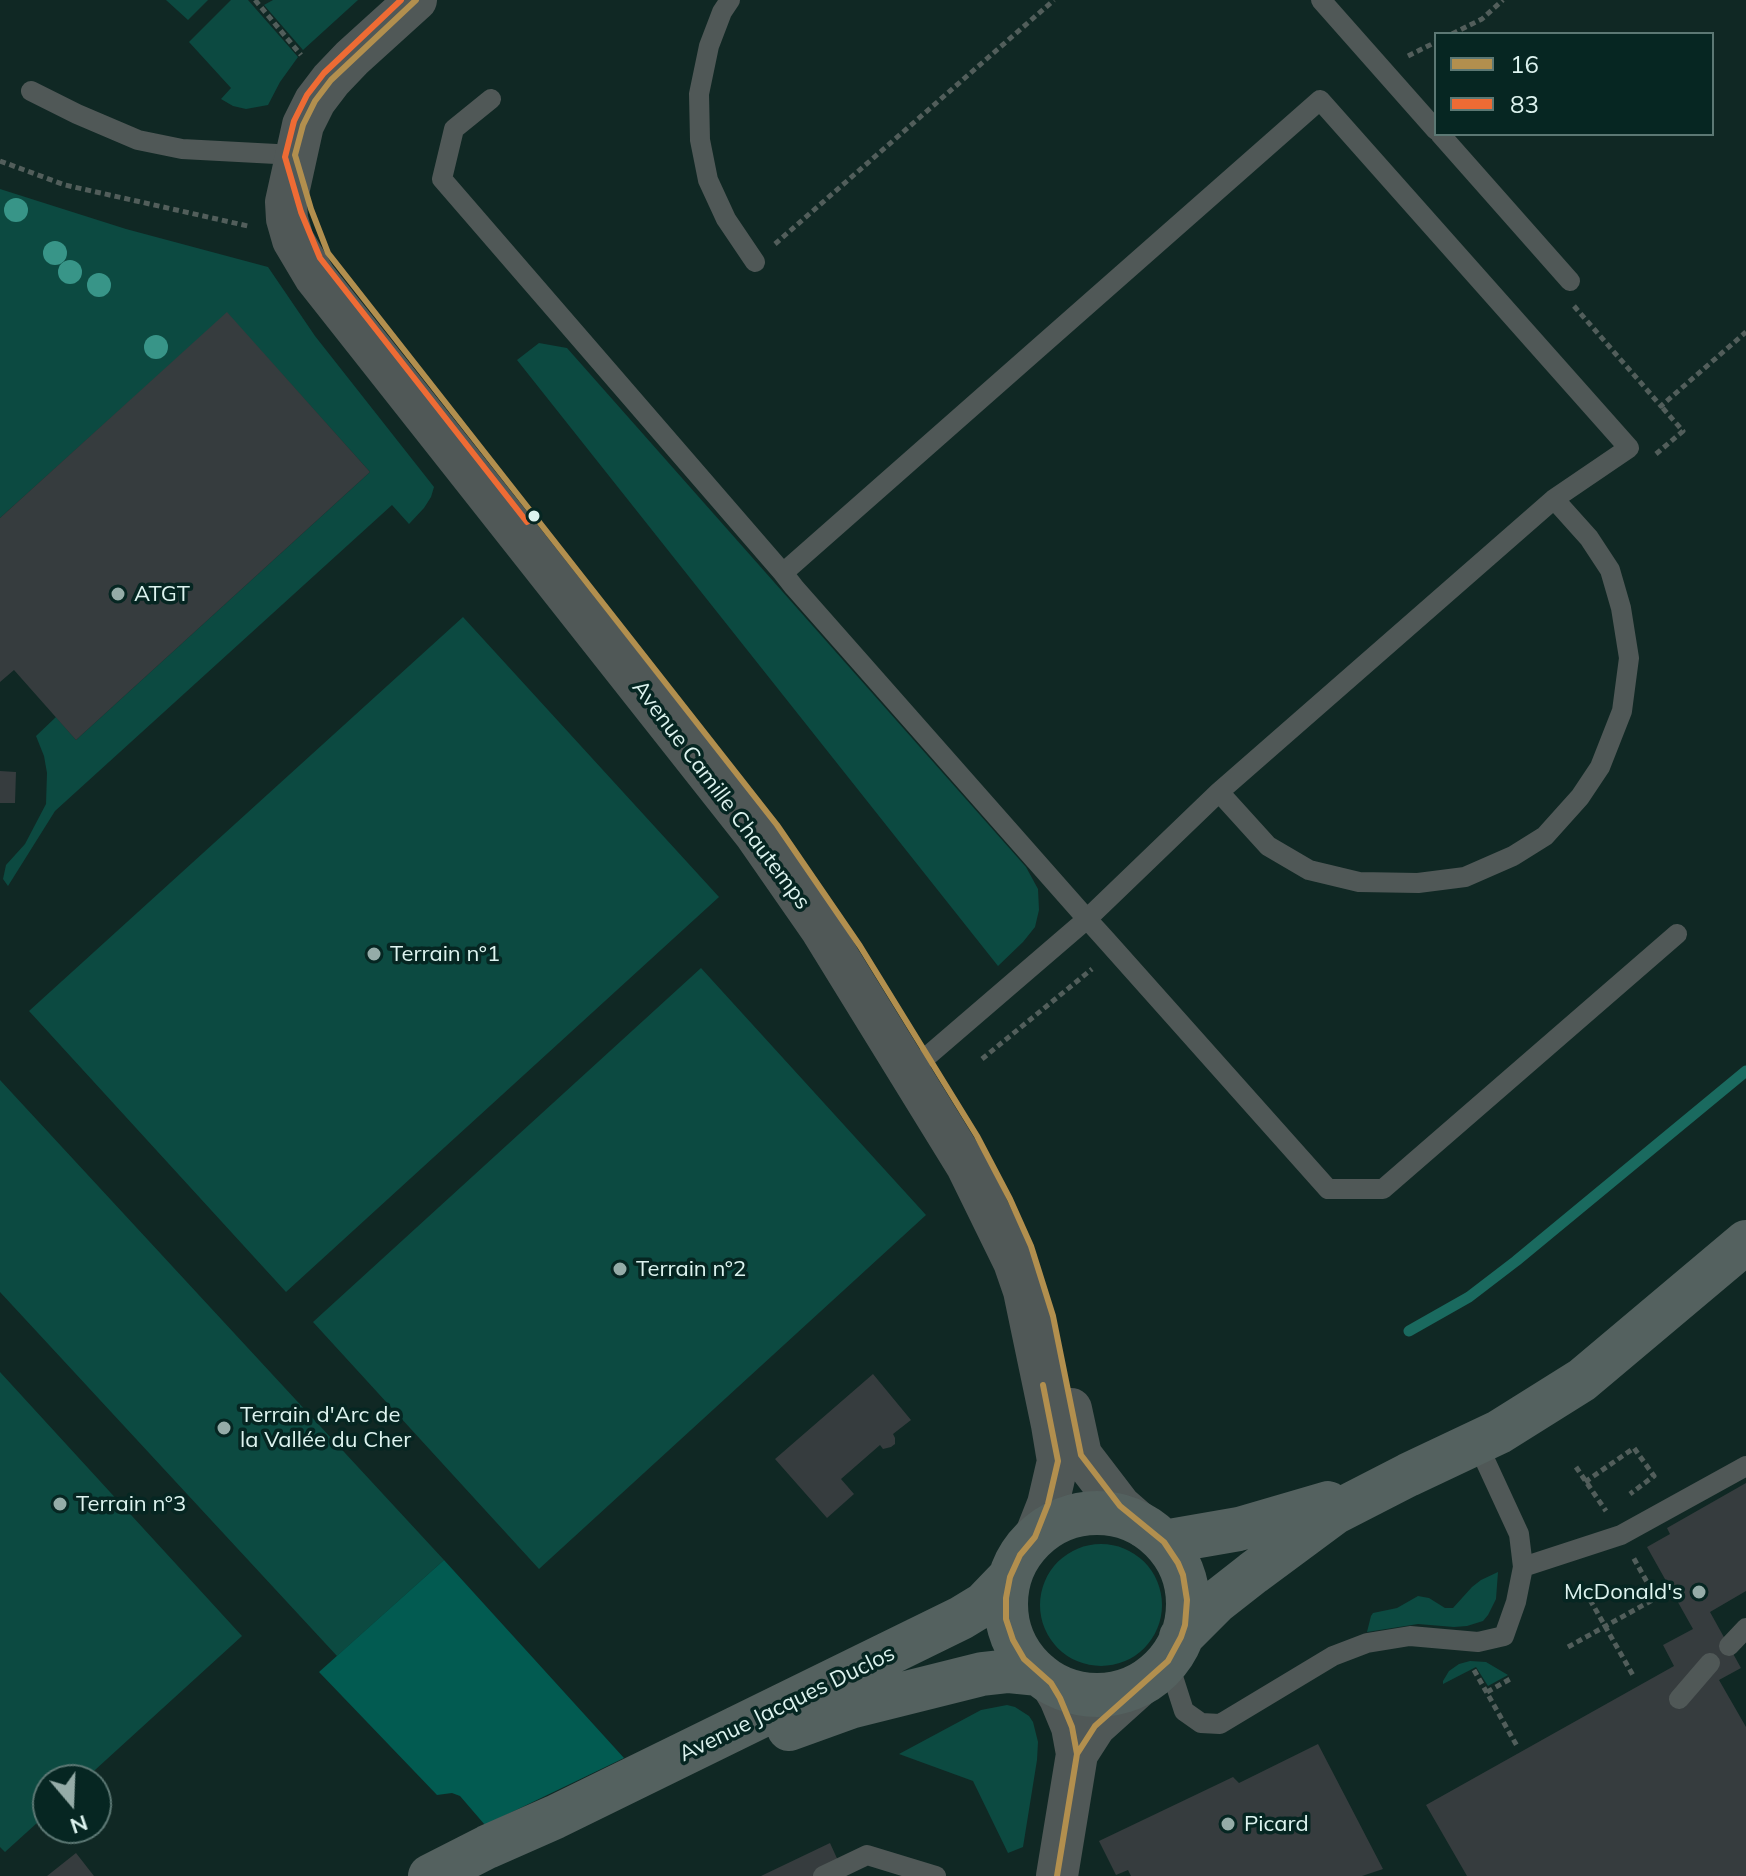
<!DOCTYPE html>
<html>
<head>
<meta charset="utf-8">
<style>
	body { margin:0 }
	#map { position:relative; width:1746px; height:1876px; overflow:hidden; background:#102824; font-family:Mulish,sans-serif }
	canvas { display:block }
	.legend { position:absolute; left:1434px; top:32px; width:280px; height:104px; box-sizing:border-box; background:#062622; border:2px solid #5c7874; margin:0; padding:10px 14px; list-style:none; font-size:24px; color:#ddf3ef }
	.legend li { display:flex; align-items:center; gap:16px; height:40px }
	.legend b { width:40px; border:2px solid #5c7874 }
	.north { position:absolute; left:32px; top:1764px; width:80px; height:80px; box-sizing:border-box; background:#062622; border:2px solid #5c7874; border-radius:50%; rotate:161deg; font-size:22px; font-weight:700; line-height:32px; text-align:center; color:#ddf3ef }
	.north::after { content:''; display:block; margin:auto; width:28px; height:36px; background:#95aca8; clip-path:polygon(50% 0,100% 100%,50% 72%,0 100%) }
</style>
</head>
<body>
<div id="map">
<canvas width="1746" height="1876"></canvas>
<ul class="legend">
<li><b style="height:10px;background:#b28f4e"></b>16</li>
<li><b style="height:10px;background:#ee6b34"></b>83</li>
</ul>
<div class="north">N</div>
</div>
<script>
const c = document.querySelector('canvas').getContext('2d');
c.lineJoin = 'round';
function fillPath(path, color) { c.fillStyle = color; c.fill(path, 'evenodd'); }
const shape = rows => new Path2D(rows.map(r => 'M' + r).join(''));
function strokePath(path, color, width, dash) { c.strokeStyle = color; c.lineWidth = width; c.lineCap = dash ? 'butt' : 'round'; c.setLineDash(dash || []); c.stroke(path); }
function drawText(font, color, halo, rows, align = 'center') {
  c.font = font + ' Mulish,sans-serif'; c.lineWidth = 7; c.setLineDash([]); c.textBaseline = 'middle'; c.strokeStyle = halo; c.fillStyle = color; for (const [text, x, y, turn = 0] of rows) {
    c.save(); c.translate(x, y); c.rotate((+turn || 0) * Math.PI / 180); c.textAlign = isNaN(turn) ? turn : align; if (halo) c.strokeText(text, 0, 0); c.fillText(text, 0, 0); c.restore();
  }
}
fillPath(shape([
	[166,0,208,0,188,20],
	[231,0,248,0,298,57,280,82,268,105,246,109,233,106,221,99,231,88,189,42],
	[273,0,358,0,303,50,264,5],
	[0,189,126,229,268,267,315,336,434,487,431,497,424,508,409,524,392,505,55,811,8,886,3,879,6,865,25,844,46,804,47,773,44,756,36,736,56,717,76,740,370,472,227,313,0,518],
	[539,343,567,348,1026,867,1038,889,1039,910,1035,927,1023,942,998,966,517,360],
	[463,617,719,897,286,1292,29,1011],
	[701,968,926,1215,539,1569,313,1322],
	[0,1080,444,1560,337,1656,0,1292],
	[0,1372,242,1636,84,1780,48,1780,48,1813,5,1852,0,1847],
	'1040 1605a61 61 0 1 1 122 0a61 61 0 1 1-122 0Z',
	[1498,1572,1496,1599,1488,1615,1483,1621,1467,1626,1454,1627,1418,1624,1367,1632,1371,1616,1373,1613,1397,1608,1418,1596,1429,1598,1445,1608,1453,1608,1472,1587,1481,1580],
	[1470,1661,1486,1662,1508,1675,1488,1686,1476,1667,1443,1684,1443,1681,1449,1671,1459,1664],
	[1007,1705,1015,1707,1029,1716,1033,1722,1038,1742,1037,1760,1023,1847,1008,1853,973,1781,899,1754,981,1710]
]), '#0c4a41');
fillPath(shape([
	[444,1560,624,1758,485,1825,460,1796,452,1793,437,1795,319,1672]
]), '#025b51');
strokePath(shape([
	[1409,1331,1469,1297,1516,1261,1746,1071]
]), '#1a6a5f', 11);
fillPath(shape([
	[227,312,370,472,76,740,14,670,0,682,0,518],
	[0,771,16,772,15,803,0,803],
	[873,1374,911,1420,893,1434,895,1438,895,1444,891,1447,883,1449,880,1445,841,1479,854,1494,827,1518,775,1459],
	[1746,1483,1746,1591,1710,1612,1741,1668,1719,1680,1746,1727,1746,1876,1467,1876,1426,1805,1674,1666,1663,1645,1693,1629,1647,1547,1670,1534,1667,1528],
	[1318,1744,1383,1869,1362,1876,1131,1876,1128,1870,1116,1875,1099,1841,1233,1777,1239,1783],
	[830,1843,845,1876,761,1876],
	[76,1853,94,1876,47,1876]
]), '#363c3e');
strokePath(shape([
	[255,0,301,55],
	[1452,34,1482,19,1503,0],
	[1408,56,1436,42],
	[0,161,65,185,248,226],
	[775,244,1054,0],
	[1574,306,1661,406,1746,332],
	[1656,454,1683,431,1661,406],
	[982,1059,1092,969],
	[1576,1467,1606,1511],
	[1585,1482,1634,1448,1654,1476,1630,1494],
	[1585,1591,1634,1677],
	[1568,1647,1656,1598,1633,1557],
	[1474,1670,1517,1746],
	[1487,1692,1512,1678]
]), '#525e5b', 5, [6, 4]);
strokePath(shape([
	[730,0,722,12,709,46,699,94,700,140,708,180,726,219,755,262],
	[1321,0,1436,130],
	[31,91,77,114,138,140,182,149,295,155],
	[491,99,454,129,442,179,783,573],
	[1440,134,1570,281],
	[1219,792,1268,846,1309,870,1359,882,1418,883,1465,877,1513,856,1545,836,1580,797,1600,767,1622,711,1629,658,1621,608,1610,570,1589,538,1554,499],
	[909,1072,1087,919,1219,792,1554,499,1629,448,1320,100,783,573,794,587,1087,919,1106,940,1328,1189,1383,1189,1677,934],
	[1523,1567,1621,1535,1746,1466],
	[1729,1646,1746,1628],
	[1168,1661,1184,1711,1201,1723,1220,1724,1333,1656,1367,1643,1410,1636,1478,1642,1504,1636,1516,1602,1523,1567,1519,1534,1477,1443],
	[1679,1699,1710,1663],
	[823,1876,867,1855,936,1876]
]), '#505857', 20);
strokePath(shape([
	[416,0,352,58,331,80,315,101,303,125,286,202,287,219,293,240,315,277,755,834,821,929,967,1166,1014,1262,1024,1291,1052,1425,1058,1461,1048,1504,1035,1537],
	[1071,1409,1081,1455,1120,1506,1144,1527],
	[1051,1683,1060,1698,1072,1727,1077,1754],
	[1057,1876,1077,1754,1095,1726,1146,1680]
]), '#505857', 42);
strokePath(shape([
	'1006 1604a91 91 0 1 1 182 0a91 91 0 1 1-182 0Z',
	[1164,1542,1239,1529,1328,1503],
	[1181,1637,1216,1602,1253,1573,1334,1513,1408,1475,1499,1432,1582,1380,1746,1242],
	[789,1729,850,1707,982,1674,1009,1671,1039,1674],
	[430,1876,487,1847,555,1817,961,1618,984,1604,1010,1577]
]), '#54615f', 44);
strokePath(shape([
	[416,0,331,80,315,101,303,125,295,155,311,209,328,253,777,825,860,946,977,1136,1010,1199,1031,1246,1053,1316,1081,1455,1120,1506,1164,1542,1178,1563,1183,1575,1187,1600,1185,1625,1181,1637,1168,1661,1095,1726,1077,1754,1057,1876],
	[1043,1385,1058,1461,1048,1504,1035,1537,1020,1555,1010,1577,1006,1598,1006,1619,1013,1640,1024,1659,1051,1683,1060,1698,1072,1727,1077,1754,1068,1809]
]), '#b28f4e', 6);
strokePath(shape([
	[401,0,324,73,307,95,294,121,285,157,301,212,320,258,527,522]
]), '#ee6b34', 6);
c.fillStyle = '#389588';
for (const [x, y] of [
	[16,210],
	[55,253],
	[70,272],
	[99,285],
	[156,347]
]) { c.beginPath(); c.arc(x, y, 12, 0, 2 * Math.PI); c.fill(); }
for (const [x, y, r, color] of [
	[534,516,7,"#ddf3ef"],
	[118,594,8,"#95aca8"],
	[374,954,8,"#95aca8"],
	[620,1269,8,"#95aca8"],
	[224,1428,8,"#95aca8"],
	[60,1504,8,"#95aca8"],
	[1699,1592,8,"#95aca8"],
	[1228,1824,8,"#95aca8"]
]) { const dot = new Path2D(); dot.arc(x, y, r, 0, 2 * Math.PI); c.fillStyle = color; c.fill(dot); strokePath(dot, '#062622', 3); }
drawText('22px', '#ddf3ef', '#062622', [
	["ATGT",134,594],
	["Terrain n°1",390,954],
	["Terrain n°2",636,1269],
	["Terrain d'Arc de",240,1415],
	["la Vallée du Cher",240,1440],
	["Terrain n°3",76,1504],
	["McDonald's",1683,1592,"right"],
	["Picard",1244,1824]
], 'left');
drawText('22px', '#ddf3ef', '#062622', [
	["Avenue Camille Chautemps",721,795,53],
	["Avenue Jacques Duclos",787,1704,-26]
]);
</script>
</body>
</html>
